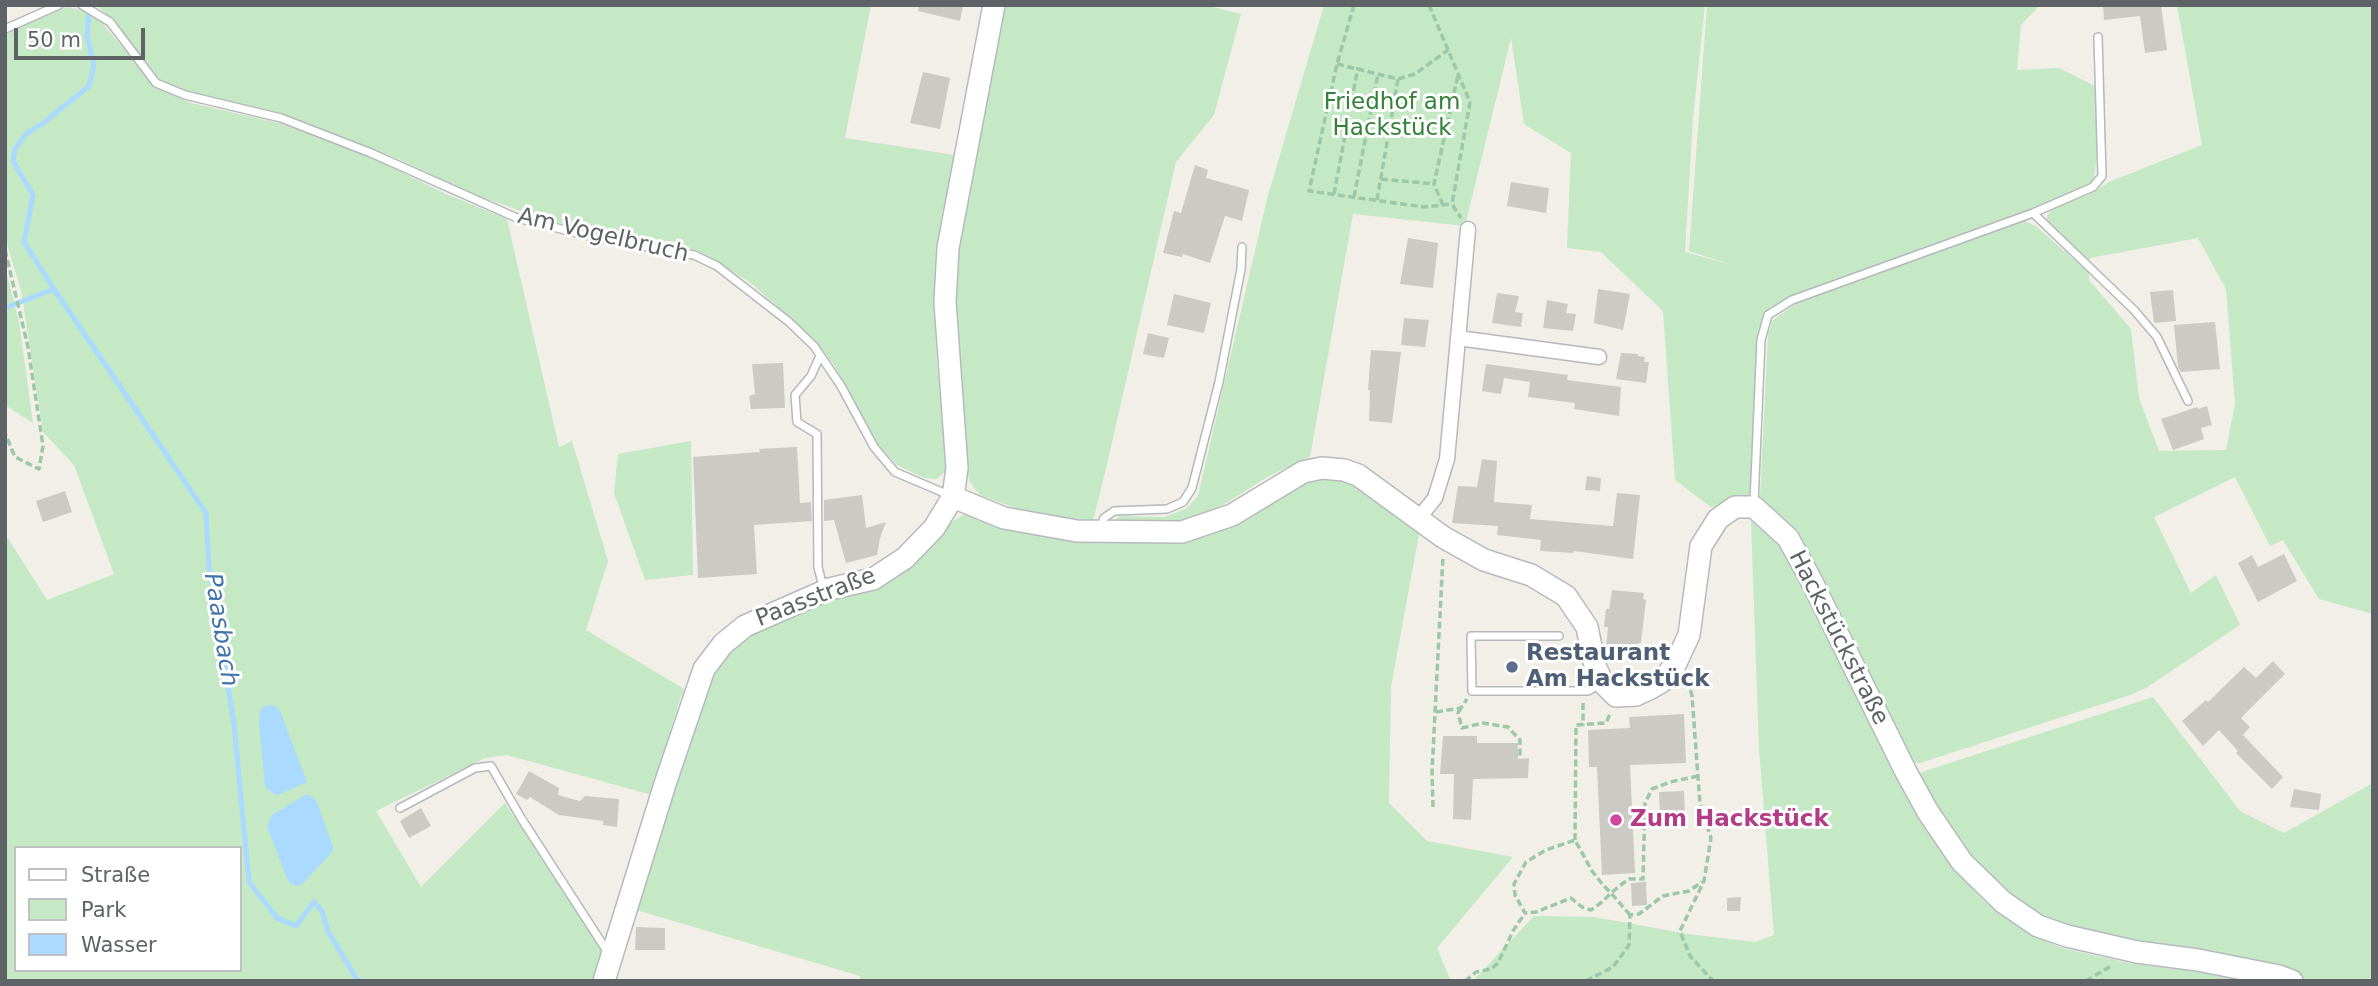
<!DOCTYPE html>
<html>
<head>
<meta charset="utf-8">
<style>
	body { margin:0 }
	#map { position:relative; width:2378px; height:986px; overflow:hidden; background:#f1efe8; font-family:"DejaVu Sans",sans-serif }
	canvas { display:block }
	.frame { position:absolute; inset:0; border:7px solid #5f6368; pointer-events:none }
	.legend { position:absolute; left:14px; top:846px; width:228px; height:126px; box-sizing:border-box; background:#fff; border:2px solid #bfc1c3; margin:0; padding:9px 12px; list-style:none; font-size:21px; color:#5f6368 }
	.legend li { display:flex; align-items:center; gap:14px; height:35px }
	.legend b { width:35px; border:2px solid #bfc1c3 }
	.scale { position:absolute; left:14px; top:28px; width:131px; height:32px; box-sizing:border-box; border:4px solid #5f6368; border-top:0; padding-left:9px; font-size:21px; line-height:24px; white-space:nowrap; color:#5f6368; -webkit-text-stroke:5px #fff; paint-order:stroke }
</style>
</head>
<body>
<div id="map">
<canvas width="2378" height="986"></canvas>
<div class="frame"></div>
<ul class="legend">
<li><b style="height:9px;background:#fff"></b>Straße</li>
<li><b style="height:19px;background:#c5e8c5"></b>Park</li>
<li><b style="height:19px;background:#aadaff"></b>Wasser</li>
</ul>
<div class="scale">50 m</div>
</div>
<script>
const c = document.querySelector('canvas').getContext('2d');
c.lineJoin = 'round';
function fillPath(path, color) { c.fillStyle = color; c.fill(path, 'evenodd'); }
const shape = rows => new Path2D(rows.map(r => 'M' + r).join(''));
function strokePath(path, color, width, dash) { c.strokeStyle = color; c.lineWidth = width; c.lineCap = dash ? 'butt' : 'round'; c.setLineDash(dash || []); c.stroke(path); }
function drawText(font, color, halo, rows, align = 'center') {
  c.font = font + ' "DejaVu Sans",sans-serif'; c.lineWidth = 6; c.setLineDash([]); c.textBaseline = 'middle'; c.strokeStyle = halo; c.fillStyle = color; for (const [text, x, y, turn = 0] of rows) {
    c.save(); c.translate(x, y); c.rotate((+turn || 0) * Math.PI / 180); c.textAlign = isNaN(turn) ? turn : align; if (halo) c.strokeText(text, 0, 0); c.fillText(text, 0, 0); c.restore();
  }
}
fillPath(shape([
	[96,5,871,5,845,138,955,155,942,214,934,295,937,367,948,469,937,479,924,478,897,465,874,440,834,365,813,338,751,283,706,255,675,242,590,232,535,216,465,191,401,160,299,121,183,90,162,81,148,67,113,20],
	[1005,5,1205,5,1241,14,1214,115,1176,162,1108,460,1093,521,1090,524,1018,509,980,495,970,482,965,465,954,297,959,243,988,79],
	[1324,5,1705,5,1693,118,1685,252,1732,265,1689,251,1707,5,2040,5,2021,25,2017,70,2059,68,2105,91,2093,187,1764,312,1750,496,1711,507,1675,480,1663,311,1601,252,1567,248,1571,153,1524,124,1511,38,1465,226,1353,214,1310,457,1269,476,1202,518,1163,524,1110,525,1120,516,1164,517,1186,509,1198,496,1267,199],
	[2177,5,2373,5,2373,614,2319,599,2283,540,2270,546,2235,477,2154,517,2191,593,2216,575,2240,625,2146,688,2130,695,1920,763,1910,762,1788,526,1760,499,1768,335,1772,321,1797,303,2023,220,2037,227,2089,273,2089,280,2131,329,2139,398,2159,451,2226,450,2235,404,2226,289,2198,238,2090,258,2090,262,2046,222,2048,214,2053,209,2092,193,2109,182,2202,145],
	[68,7,85,11,99,19,154,86,191,103,279,123,360,152,446,194,507,219,559,447,572,441,608,561,586,630,684,689,678,705,652,795,507,755,485,758,376,811,421,887,505,803,605,955,597,981,5,981,5,539,8,538,47,600,114,574,74,465,43,432,21,290,5,238,5,35,40,17],
	[16,848,240,848,240,970,16,970],
	[5,267,19,322,33,423,5,405],
	[691,441,693,575,645,580,614,493,618,454],
	[1306,479,1347,480,1419,534,1391,687,1389,803,1427,841,1513,857,1437,948,1450,979,1458,981,860,981,860,976,636,910,711,673,727,649,780,615,876,584,908,569,932,545,951,522,966,514,1069,538,1175,543,1221,530],
	[1751,520,1767,531,1784,549,1944,854,1983,900,2026,932,2062,948,2128,963,2199,972,2245,981,1473,981,1534,916,1594,917,1688,934,1755,942,1774,935,1759,749],
	[2153,697,2240,811,2284,833,2373,783,2373,981,2308,981,2256,963,2063,928,2022,908,1988,881,1952,837,1915,776,1925,771]
]), '#c5e8c5');
fillPath(shape([
	[269,705,275,706,280,711,307,782,278,795,274,794,265,787,259,724,260,711,263,707],
	[305,795,309,795,316,800,333,846,333,851,302,884,297,886,291,884,287,878,267,826,272,815]
]), '#aadaff');
strokePath(shape([
	[54,289,24,242,33,195,13,161,15,149,26,134,42,124,89,86,94,65,87,36,89,8],
	[5,308,54,289,206,513,209,568,234,724,249,882,277,918,296,926,314,902,322,911,328,931,358,981]
]), '#aadaff', 5);
fillPath(shape([
	[919,5,963,5,960,21,918,11],
	[2103,5,2161,5,2167,50,2145,53,2140,16,2104,20],
	[923,72,950,78,940,129,910,123],
	[1195,165,1208,170,1206,178,1249,190,1242,221,1225,216,1210,263,1183,254,1182,257,1163,253,1174,211,1181,213],
	[1511,182,1549,188,1546,213,1507,206],
	[1408,238,1438,243,1433,288,1400,284],
	[1598,289,1630,294,1623,330,1594,323],
	[2173,290,2176,321,2154,323,2150,292],
	[1497,293,1519,296,1515,312,1523,313,1521,327,1492,323],
	[1174,294,1211,303,1204,333,1167,325],
	[1547,300,1568,304,1566,313,1576,314,1573,331,1543,328],
	[1404,318,1429,320,1425,347,1401,345],
	[2215,322,2220,369,2181,372,2178,367,2174,325],
	[1148,333,1169,338,1164,358,1143,354],
	[1371,350,1401,352,1392,423,1369,421,1370,390,1368,390],
	[1621,353,1638,354,1638,356,1645,357,1644,362,1649,362,1646,383,1616,379],
	[783,363,785,408,751,409,749,396,755,394,752,364],
	[1486,364,1568,375,1567,380,1621,387,1619,416,1574,409,1575,403,1528,397,1530,382,1504,378,1501,394,1482,391],
	[2207,406,2212,425,2201,428,2204,439,2173,450,2161,419,2197,407,2198,409],
	[797,447,800,503,811,502,812,521,754,525,757,574,698,578,693,457,760,452,759,449],
	[1482,459,1497,461,1494,502,1532,505,1530,519,1613,526,1617,493,1640,495,1633,559,1574,551,1573,553,1540,551,1541,540,1497,535,1498,526,1452,523,1458,486,1477,487],
	[1587,476,1601,478,1600,491,1585,490],
	[65,491,72,512,43,522,36,501],
	[862,495,866,528,886,522,880,538,877,555,846,563,834,520,824,521,824,500],
	[2284,554,2297,581,2258,602,2238,563,2252,555,2258,567],
	[1612,590,1644,593,1643,599,1646,600,1641,643,1638,643,1638,650,1606,648,1608,627,1604,627,1606,609,1609,609],
	[2273,661,2285,674,2241,718,2250,727,2243,735,2283,777,2272,789,2236,753,2238,751,2219,730,2203,746,2182,721,2206,700,2208,702,2244,667,2256,678],
	[1684,714,1686,763,1630,765,1635,873,1602,875,1597,767,1589,767,1588,730,1630,728,1629,717],
	[1443,736,1477,736,1477,743,1518,743,1518,759,1529,758,1528,778,1473,779,1471,820,1453,819,1454,774,1440,774],
	[529,771,559,788,558,795,580,801,585,796,619,799,617,827,603,825,603,821,559,815,530,797,527,800,516,794],
	[2294,789,2321,794,2319,810,2290,807],
	[1684,791,1685,815,1660,816,1659,792],
	[421,808,431,826,409,838,400,821],
	[1646,882,1647,905,1632,906,1631,883],
	[1741,897,1740,911,1727,911,1727,898],
	[636,927,665,928,665,950,635,950]
]), '#cccac5');
const lane = shape([
	[82,5,110,22,156,83,185,95,281,118,371,153,517,218,593,237,694,255,717,266,789,322,814,346,841,386,874,447,895,472,949,495],
	[5,29,59,5],
	[2033,213,2093,187,2102,176,2098,37],
	[820,356,811,376,795,395,797,422,817,434,818,567,823,587],
	[1754,503,1761,340,1768,315,1792,300,2033,213,2134,310,2157,337,2188,401],
	[1100,528,1104,518,1114,511,1167,509,1183,502,1192,488,1219,382,1241,269,1242,247],
	[1559,636,1471,636,1472,691,1588,691,1602,683],
	[400,808,475,768,491,766,521,818,607,951]
]);
const street = shape([
	[1458,338,1599,357],
	[1419,518,1435,498,1447,459,1468,229]
]);
const secondary = shape([
	[953,497,1004,518,1077,531,1182,532,1232,515,1303,472,1322,468,1344,470,1358,475,1443,537,1484,560,1531,575,1566,596,1587,627,1595,666,1603,683,1616,696,1636,695,1651,688,1661,682,1675,665,1689,635,1701,546,1718,519,1735,507,1754,507,1788,538,1810,578,1906,772,1928,812,1962,862,2003,902,2038,926,2067,936,2137,952,2198,960,2279,976,2292,981],
	[604,981,665,784,704,669,723,644,745,626,829,589,873,579,905,558,934,528,953,497,957,468,945,302,948,248,994,5]
]);
strokePath(lane, '#b5b8bc', 10);
strokePath(street, '#b5b8bc', 17);
strokePath(secondary, '#b6babf', 24);
strokePath(shape([
	[1354,5,1337,64,1309,191,1424,207,1452,204],
	[1429,5,1470,102,1452,204,1461,218],
	[1337,64,1398,79,1415,74,1448,50],
	[1381,179,1434,184],
	[1334,194,1358,67],
	[1354,197,1378,74],
	[1377,200,1398,79],
	[1443,205,1434,184,1458,75],
	[5,250,28,347,43,446,39,469,15,457,5,433],
	[1688,680,1692,696,1700,804,1711,838,1704,881,1680,931,1690,956,1713,981],
	[1583,703,1583,725],
	[1461,708,1458,713,1462,728,1483,723,1508,727,1520,740,1520,757],
	[1436,712,1461,708,1467,699],
	[1433,807,1432,772,1443,556],
	[1575,840,1576,725,1606,723,1610,714],
	[1630,915,1611,893,1603,885,1592,871,1575,840,1546,850,1526,862,1514,884,1515,895,1525,913,1536,912,1571,898,1582,907,1591,910,1602,902,1611,893,1622,884,1629,879,1643,879,1645,803,1652,789,1670,782,1698,776],
	[1465,981,1476,972,1491,969,1498,963,1513,931,1525,913],
	[1586,981,1613,967,1629,945,1630,915,1639,914,1663,896,1689,891,1702,882],
	[2086,981,2111,966]
]), '#9cc7a9', 3.5, [7, 3.5]);
strokePath(lane, '#fff', 7);
strokePath(street, '#fff', 14);
strokePath(secondary, '#fff', 21);
for (const [x, y, r, color] of [
	[1512,667,7,"#5c6f8a"],
	[1616,820,7,"#d1479c"]
]) { const dot = new Path2D(); dot.arc(x, y, r, 0, 2 * Math.PI); c.fillStyle = color; c.fill(dot); strokePath(dot, '#fff', 2.5); }
drawText('23px', '#348238', '#fff', [
	["Friedhof am",1392,103],
	["Hackstück",1392,129]
]);
drawText('23px', '#5f6368', '#fff', [
	["Am Vogelbruch",603,236,13],
	["Paasstraße",816,598,-21],
	["Hackstückstraße",1838,638,63]
]);
drawText('bold 23px', '#4e5e75', '#fff', [
	["Restaurant",1526,654],
	["Am Hackstück",1526,680]
], 'left');
drawText('bold 23px', '#b23c85', '#fff', [
	["Zum Hackstück",1630,820]
], 'left');
drawText('italic 24px', '#4174aa', '#fff', [
	["Paasbach",220,630,81]
]);
</script>
</body>
</html>
